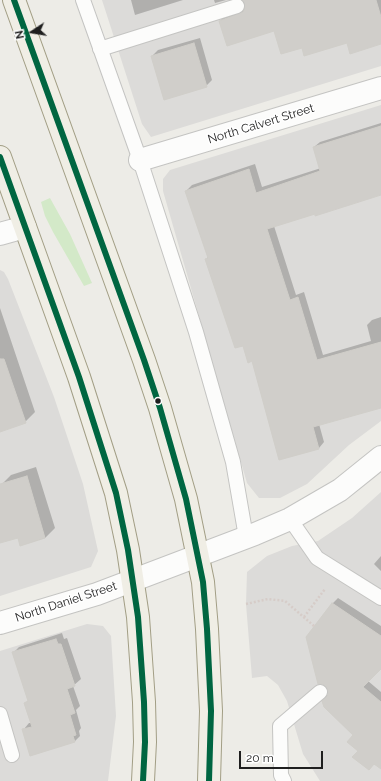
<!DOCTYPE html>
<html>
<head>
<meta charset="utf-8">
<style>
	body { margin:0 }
	#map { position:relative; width:381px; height:781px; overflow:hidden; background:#edece7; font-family:Raleway,sans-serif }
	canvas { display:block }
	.north { position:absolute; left:12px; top:12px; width:40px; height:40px; -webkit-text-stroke:3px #fff; paint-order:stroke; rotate:258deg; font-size:11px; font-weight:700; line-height:16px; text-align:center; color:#1f1f1f }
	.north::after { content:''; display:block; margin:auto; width:14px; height:18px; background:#1f1f1f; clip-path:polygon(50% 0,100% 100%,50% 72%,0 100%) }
	.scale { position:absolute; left:239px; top:751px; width:84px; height:18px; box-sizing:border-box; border:2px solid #1f1f1f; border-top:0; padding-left:5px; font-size:12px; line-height:14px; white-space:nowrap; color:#1f1f1f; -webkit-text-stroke:3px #fff; paint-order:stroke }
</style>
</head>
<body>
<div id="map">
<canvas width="381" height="781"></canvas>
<div class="north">N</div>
<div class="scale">20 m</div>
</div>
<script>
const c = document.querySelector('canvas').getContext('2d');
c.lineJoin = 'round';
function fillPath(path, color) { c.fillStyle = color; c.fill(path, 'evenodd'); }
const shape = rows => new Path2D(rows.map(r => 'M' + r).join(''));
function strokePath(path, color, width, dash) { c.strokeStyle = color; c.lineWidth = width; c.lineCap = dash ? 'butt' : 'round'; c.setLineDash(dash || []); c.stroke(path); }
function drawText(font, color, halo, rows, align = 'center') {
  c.font = font + ' Raleway,sans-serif'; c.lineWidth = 3; c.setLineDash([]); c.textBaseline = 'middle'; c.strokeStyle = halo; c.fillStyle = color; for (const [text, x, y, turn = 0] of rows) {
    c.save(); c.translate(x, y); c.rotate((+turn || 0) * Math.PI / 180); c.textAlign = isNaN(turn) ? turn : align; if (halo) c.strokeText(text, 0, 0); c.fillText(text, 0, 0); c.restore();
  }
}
fillPath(shape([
	[102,0,381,0,381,66,151,137,142,124],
	[381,105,381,421,349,445,307,484,280,498,259,498,247,483,163,191,163,179,170,170],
	[0,270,4,272,8,279,54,397,83,484,98,551,91,567,0,596],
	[381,492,381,781,320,781,303,754,287,701,278,685,267,676,252,678,246,604,247,572,267,556,292,546,318,541,352,518],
	[87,624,103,626,111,636,116,716,108,781,0,781,0,651]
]), '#dcdbd9');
fillPath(shape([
	[50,198,70,234,92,283,84,286,53,232,45,216,41,202]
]), '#d3e9c8');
fillPath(shape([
	[131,0,183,0,135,15],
	[214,0,226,0,215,3],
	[244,0,381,0,381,43,347,42,302,46,274,30,220,21,226,15,246,8],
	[200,38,212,80,206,86,152,56,158,50],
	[381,123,381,194,315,212,274,226,296,295,304,292,323,355,371,341,367,325,372,320,381,317,381,380,319,424,324,442,319,448,253,360,243,345,206,259,208,257,186,191,192,185,255,164,262,187,321,168,314,147,320,142],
	[0,308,35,412,25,422,0,430],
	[36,467,55,528,45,538,21,545,18,536,0,542,1,485,11,475],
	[381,556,381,571,374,564],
	[338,598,381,626,381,668,368,681,381,692,381,767,359,750,354,735,329,696,332,604],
	[62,633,64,639,67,638,81,679,73,686,80,706,76,710,81,728,79,731,80,736,74,742,24,729,29,723,32,723,26,703,29,700,13,653,19,647]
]), '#0003');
const building = shape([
	[243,0,376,0,381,17,381,44,350,54,347,43,304,56,302,48,281,54,274,31,227,46,219,21,243,12,245,7,243,0],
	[194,43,207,87,164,100,151,56,194,43],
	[381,126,381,195,315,216,315,214,267,229,290,300,298,297,317,360,381,342,381,408,313,427,319,449,279,460,252,361,248,363,243,346,235,348,205,259,208,258,185,191,249,169,256,193,320,171,313,147,381,126],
	[0,359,4,359,26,423,0,432,0,359],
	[27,476,45,538,20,546,18,538,0,543,0,484,27,476],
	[332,603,381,636,381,669,363,687,381,702,381,769,374,764,369,770,352,757,358,751,347,742,353,735,324,707,322,701,328,695,328,690,323,684,318,684,306,637,332,603],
	[56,639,58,644,61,644,75,686,67,689,75,713,70,715,76,735,73,736,75,742,30,756,22,729,32,727,24,703,28,701,12,652,56,639]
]);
fillPath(building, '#d0ceca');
strokePath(building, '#d0cec9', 1);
const lane = shape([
	[83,0,140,160,196,332,233,462,246,537],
	[100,49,237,6],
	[290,519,317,558,381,598],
	[0,714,12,755],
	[284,781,281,775,280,726,320,692]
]);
const street = shape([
	[140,160,381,88],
	[0,234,25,227],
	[0,623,97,594,255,534,290,519,340,490,381,457]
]);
const primary = shape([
	[14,0,144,360,160,408,186,499,203,582,207,629,211,711,209,781],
	[0,157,79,377,116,493,128,550,138,617,144,702,145,742,143,781]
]);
strokePath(lane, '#c4c4c2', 16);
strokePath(street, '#c4c4c2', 24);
strokePath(primary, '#a29e85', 24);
strokePath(shape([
	[246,604,268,599,285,601,314,626],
	[304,617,325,589]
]), '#d6ccc8', 2.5, [2, 2]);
strokePath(lane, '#fcfcfb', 14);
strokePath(street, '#fcfcfb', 22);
strokePath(primary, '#f0eee5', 22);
strokePath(shape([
	[14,0,144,360,160,408,186,499,203,582,207,629,211,711,209,781],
	[0,157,79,377,116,493,128,550,138,617,144,702,145,742,143,781]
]), '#006641', 6);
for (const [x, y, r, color] of [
	[158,401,3.5,"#1f1f1f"]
]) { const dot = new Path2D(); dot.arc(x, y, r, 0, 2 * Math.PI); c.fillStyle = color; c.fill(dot); strokePath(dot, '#fff', 1.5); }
drawText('12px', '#1f1f1f', '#fff', [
	["North Calvert Street",261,124,-17],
	["North Daniel Street",66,602,-18]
]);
</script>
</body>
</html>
